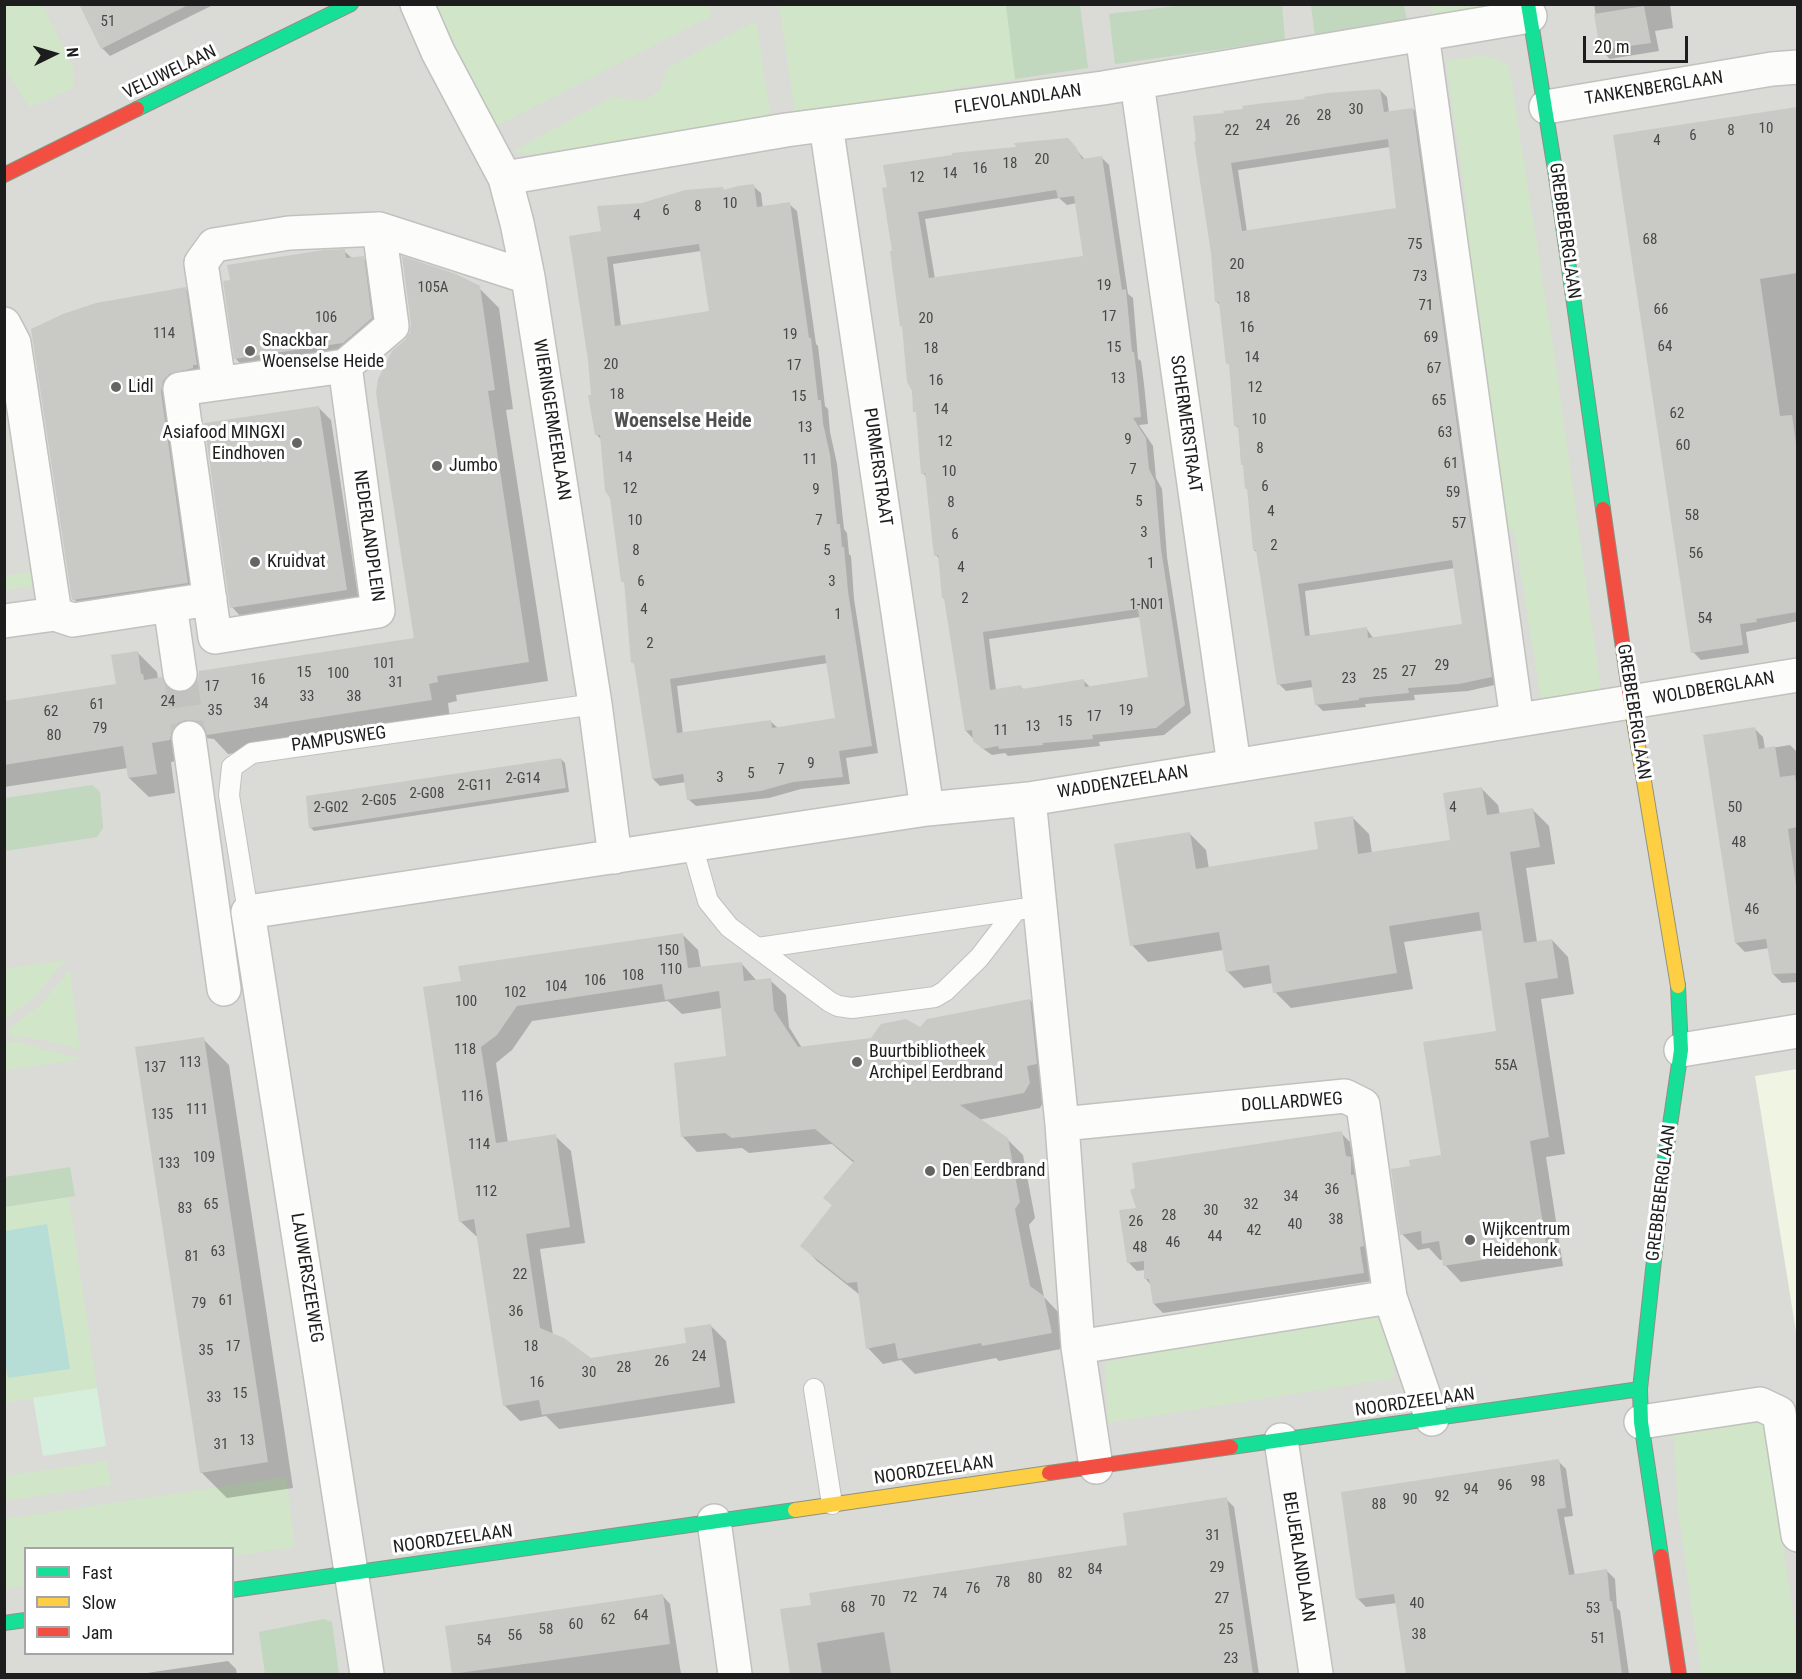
<!DOCTYPE html>
<html>
<head>
<meta charset="utf-8">
<style>
	body { margin:0 }
	#map { position:relative; width:1802px; height:1679px; overflow:hidden; background:#ebebe6; font-family:"Roboto Condensed",sans-serif }
	canvas { display:block }
	.frame { position:absolute; inset:0; border:6px solid #1d1d1d; pointer-events:none }
	.legend { position:absolute; left:24px; top:1547px; width:210px; height:108px; box-sizing:border-box; background:#fff; border:2px solid #a5a5a5; margin:0; padding:8px 10px; list-style:none; font-size:18px; color:#1d1d1d }
	.legend li { display:flex; align-items:center; gap:12px; height:30px }
	.legend b { width:30px; border:2px solid #a5a5a5 }
	.north { position:absolute; left:24px; top:24px; width:60px; height:60px; -webkit-text-stroke:4px #fff; paint-order:stroke; rotate:85deg; font-size:16px; font-weight:700; line-height:24px; text-align:center; color:#1d1d1d }
	.north::after { content:''; display:block; margin:auto; width:21px; height:27px; background:#1d1d1d; clip-path:polygon(50% 0,100% 100%,50% 72%,0 100%) }
	.scale { position:absolute; left:1583px; top:36px; width:105px; height:27px; box-sizing:border-box; border:3px solid #1d1d1d; border-top:0; padding-left:8px; font-size:18px; line-height:21px; white-space:nowrap; color:#1d1d1d; -webkit-text-stroke:4px #fff; paint-order:stroke }
</style>
</head>
<body>
<div id="map">
<canvas width="1802" height="1679"></canvas>
<div class="frame"></div>
<ul class="legend">
<li><b style="height:8px;background:#16e098"></b>Fast</li>
<li><b style="height:8px;background:#ffcf43"></b>Slow</li>
<li><b style="height:8px;background:#f24e42"></b>Jam</li>
</ul>
<div class="north">N</div>
<div class="scale">20 m</div>
</div>
<script>
const c = document.querySelector('canvas').getContext('2d');
c.lineJoin = 'round';
function fillPath(path, color) { c.fillStyle = color; c.fill(path, 'evenodd'); }
const shape = rows => new Path2D(rows.map(r => 'M' + r).join(''));
function strokePath(path, color, width, dash) { c.strokeStyle = color; c.lineWidth = width; c.lineCap = dash ? 'butt' : 'round'; c.setLineDash(dash || []); c.stroke(path); }
function drawText(font, color, halo, rows, align = 'center') {
  c.font = font + ' "Roboto Condensed",sans-serif'; c.lineWidth = 6; c.setLineDash([]); c.textBaseline = 'middle'; c.strokeStyle = halo; c.fillStyle = color; for (const [text, x, y, turn = 0] of rows) {
    c.save(); c.translate(x, y); c.rotate((+turn || 0) * Math.PI / 180); c.textAlign = isNaN(turn) ? turn : align; if (halo) c.strokeText(text, 0, 0); c.fillText(text, 0, 0); c.restore();
  }
}
fillPath(shape([
	[5,5,1797,5,1797,1674,5,1674],
	[26,1548,232,1548,232,1654,26,1654]
]), '#dadad7');
fillPath(shape([
	[1797,1069,1798,1332,1796,1332,1755,1076]
]), '#f0f4e2');
fillPath(shape([
	[4,5,42,5,74,69,73,88,29,107,5,69],
	[709,5,711,16,497,126,435,5],
	[779,5,1006,5,1015,79,795,114],
	[1431,5,1500,5,1433,17],
	[756,21,771,117,529,155,513,151,614,96,624,99,645,100,661,89,667,68],
	[1478,56,1494,57,1509,66,1555,360,1601,690,1541,700,1514,530,1498,529,1453,218,1468,215,1446,61],
	[33,571,33,587,5,590,5,576],
	[65,960,34,998,5,1019,5,969],
	[70,970,80,1050,44,1040,11,1036,7,1030,39,1006],
	[4,1042,18,1042,81,1059,5,1071],
	[69,1197,97,1388,5,1403,5,1207],
	[1385,1309,1395,1378,1108,1423,1105,1362],
	[1762,1417,1767,1429,1797,1643,1797,1674,1701,1674,1678,1510,1674,1436,1681,1428],
	[107,1461,111,1485,5,1501,5,1476],
	[286,1477,295,1547,233,1556,232,1548,26,1548,25,1586,5,1589,5,1519]
]), '#d1e6c8');
fillPath(shape([
	[1006,5,1080,5,1088,68,1015,79],
	[1185,5,1282,5,1285,40,1115,64,1109,14],
	[1311,5,1404,5,1407,21,1315,36],
	[92,785,100,792,103,828,97,837,5,851,5,798],
	[70,1167,75,1196,5,1207,5,1177],
	[324,1619,332,1622,339,1674,265,1674,259,1632]
]), '#c1d7be');
fillPath(shape([
	[97,1388,106,1446,43,1456,33,1398]
]), '#d6efdc');
fillPath(shape([
	[47,1224,70,1369,8,1378,4,1358,5,1231]
]), '#b6ded6');
fillPath(shape([
	[81,4,215,4,110,56,102,48],
	[1594,4,1670,4,1673,28,1655,31,1659,51,1610,59,1601,50],
	[1380,90,1387,97,1389,113,1413,109,1420,117,1499,684,1468,691,1414,695,1415,700,1365,704,1366,707,1323,711,1316,704,1313,687,1286,691,1279,684,1258,553,1254,550,1249,490,1246,488,1240,429,1236,426,1231,366,1227,363,1221,306,1217,302,1227,114],
	[1390,147,1398,209,1247,232,1238,170],
	[1455,568,1464,625,1374,639,1366,628,1310,637,1305,591],
	[1798,109,1798,621,1746,632,1749,653,1701,660,1693,652,1615,136],
	[1068,140,1085,160,1101,157,1109,165,1128,294,1133,298,1138,359,1141,361,1144,384,1148,424,1139,425,1153,446,1156,478,1162,489,1167,557,1191,713,1164,735,1099,742,1100,746,1008,756,1005,753,992,755,982,748,966,731,946,600,943,598,940,560,936,555,927,478,923,473,917,414,915,411,903,328,902,326,894,252,884,189,1019,149],
	[1059,198,1067,205,1077,203,1084,258,935,279,925,219],
	[1140,617,1149,679,1090,687,1084,681,1024,690,1021,687,996,690,989,639],
	[753,186,761,193,763,208,789,204,797,211,816,344,818,346,825,406,828,409,830,432,837,464,844,529,847,533,849,554,851,556,854,599,878,753,846,758,850,784,801,789,769,798,696,806,688,799,686,782,660,786,653,779,636,665,633,663,626,584,623,581,602,440,597,435,593,396,602,233,642,205,723,189,725,191],
	[701,251,711,312,621,326,613,264],
	[828,663,836,719,778,728,770,721,683,734,677,686],
	[344,251,353,259,363,258,375,270,383,331,355,355,248,371,236,359],
	[185,288,199,302,210,378,183,387,201,597,88,613,74,599],
	[479,288,499,308,513,409,506,410,548,681,456,695,457,701,448,703,450,719,228,754,214,739,206,738,197,742,189,759,171,762,175,793,149,797,129,778,128,768,4,787,4,702,118,685,137,652,157,672,158,679,161,679,176,693,182,694,416,640],
	[318,407,331,420,359,602,244,620,232,607],
	[1754,728,1763,737,1765,749,1790,745,1798,753,1798,982,1782,983,1773,974,1769,948,1745,952,1736,943],
	[561,759,565,763,569,792,314,831,310,827],
	[1482,789,1498,805,1500,815,1533,810,1549,826,1555,864,1526,868,1537,942,1552,940,1568,957,1574,994,1541,999,1565,1154,1546,1157,1563,1266,1461,1282,1445,1265,1444,1259,1440,1260,1429,1248,1418,1250,1402,1234,1412,1167,1443,1156,1498,1032,1484,930,1404,942,1413,989,1291,1008,1275,992,1273,983,1244,988,1227,971,1223,950,1148,962,1132,945,1190,834,1206,850,1209,869,1320,850,1352,817,1369,834,1372,853,1452,841],
	[682,934,698,950,701,968,741,963,757,981,770,980,786,995,789,1027,802,1048,872,1040,920,1029,1030,1000,1045,1016,1045,1099,1040,1108,978,1120,1007,1139,1023,1155,1035,1218,1029,1225,1044,1297,1059,1313,1066,1348,999,1361,996,1358,915,1374,901,1360,883,1364,868,1348,860,1295,817,1261,802,1245,833,1206,825,1198,854,1163,832,1144,749,1153,742,1148,697,1152,682,1136,728,1058,722,1008,682,1014,668,1001,532,1021,512,1050,496,1063,508,1143,555,1136,571,1151,585,1243,540,1249,553,1335,590,1360,688,1345,711,1326,726,1341,735,1403,559,1429,546,1416,520,1421,504,1405,478,1236,476,1236,460,1221,462,982],
	[203,1039,229,1065,293,1488,227,1498,201,1472],
	[1341,1133,1350,1142,1353,1161,1360,1167,1372,1281,1163,1313,1154,1304,1151,1285,1145,1278,1145,1270,1137,1271,1128,1262,1138,1209],
	[1558,1461,1566,1469,1573,1516,1564,1517,1575,1576,1607,1571,1615,1579,1617,1608,1620,1611,1629,1674,1408,1674,1397,1603,1366,1607,1358,1599],
	[1226,1499,1234,1507,1259,1674,791,1674,782,1610,813,1606,1129,1546],
	[662,1595,670,1604,681,1674,454,1674,447,1628],
	[228,1661,236,1669,237,1674,140,1674]
]), '#0003');
fillPath(shape([
	[79,4,190,4,101,49],
	[1644,6,1651,43,1600,50,1594,14],
	[1380,89,1384,112,1413,108,1492,677,1459,684,1408,688,1409,693,1359,698,1359,700,1315,705,1311,680,1277,685,1256,550,1253,550,1247,488,1245,489,1243,465,1241,465,1238,426,1234,426,1229,364,1226,364,1219,302,1215,302,1211,253,1194,142,1196,141,1193,116,1224,113,1223,111,1243,109,1242,106,1265,103,1305,99,1304,97,1327,93],
	[1388,139,1396,208,1242,231,1231,163],
	[1452,560,1462,624,1368,638,1367,627,1305,636,1298,584],
	[1797,107,1797,273,1760,279,1780,416,1792,415,1797,450,1797,612,1756,619,1757,622,1740,624,1743,645,1691,653,1613,135],
	[1068,138,1076,147,1082,159,1102,156,1122,290,1126,289,1132,352,1134,352,1137,376,1141,417,1133,418,1146,438,1149,469,1155,481,1161,549,1185,705,1156,728,1092,735,1093,739,1043,743,1043,745,999,749,998,746,983,749,973,741,972,730,965,731,944,598,942,598,938,555,934,556,925,473,921,474,916,412,913,412,912,391,907,382,902,326,900,327,890,251,892,251,882,188,887,187,883,165,952,155,952,153,1016,147,1014,143],
	[1056,190,1058,198,1074,196,1083,256,929,278,918,212],
	[1138,609,1148,677,1085,687,1084,679,1022,689,1021,685,990,690,983,632],
	[754,184,757,207,790,202,809,338,811,338,818,400,821,400,823,423,830,455,837,524,840,524,842,547,844,547,848,591,872,746,839,751,843,777,793,782,761,791,687,800,683,774,652,779,634,663,631,663,624,581,621,582,610,498,605,491,600,435,595,435,588,395,591,395,588,360,569,236,601,231,597,206,642,203,685,190,723,187,723,190,738,186],
	[699,244,709,311,615,326,607,257],
	[825,655,835,718,772,728,771,720,677,733,670,679],
	[345,249,346,258,364,256,372,318,343,343,234,359,223,281,230,280,227,265,324,250],
	[402,256,456,274,480,286,495,390,488,391,529,662,437,676,438,682,429,684,432,700,207,735,204,727,197,721,186,720,178,723,172,730,170,740,152,743,157,774,128,778,123,746,4,765,4,701,116,684,111,655,138,651,141,674,143,674,144,680,162,677,166,686,174,692,182,693,192,688,198,680,199,671,414,638,376,393,378,379,392,351,405,340,410,332,411,324],
	[186,287,197,365,193,365,193,368,169,374,163,381,161,392,188,583,72,600,31,329,63,314,96,303],
	[319,406,347,590,230,608,204,423],
	[1755,727,1759,749,1775,746,1780,777,1795,775,1797,791,1797,827,1788,829,1797,892,1797,973,1772,974,1766,939,1735,943,1703,735],
	[561,758,566,788,309,828,306,796],
	[1482,787,1487,815,1533,808,1540,847,1510,852,1524,943,1552,939,1558,978,1525,983,1549,1137,1530,1141,1547,1250,1443,1266,1439,1241,1422,1244,1421,1231,1400,1235,1391,1169,1410,1166,1409,1160,1441,1155,1423,1042,1496,1031,1479,912,1389,926,1397,973,1273,993,1269,965,1226,972,1219,932,1130,946,1114,844,1190,832,1196,869,1318,849,1314,822,1353,816,1358,854,1450,840,1443,793],
	[683,933,688,968,742,962,744,981,771,978,774,1010,798,1047,871,1038,881,1024,906,1019,920,1027,927,1019,1030,999,1037,1064,1027,1066,1030,1083,1024,1093,960,1105,1008,1138,1020,1202,1015,1209,1030,1286,1044,1296,1052,1333,982,1346,981,1343,898,1359,895,1343,866,1349,857,1282,847,1283,800,1246,832,1205,823,1198,854,1161,815,1129,732,1138,725,1133,681,1137,674,1063,726,1056,719,991,665,1000,662,984,517,1006,497,1035,481,1047,496,1143,556,1134,570,1227,526,1234,540,1328,564,1338,591,1358,686,1343,684,1328,711,1324,720,1387,542,1415,539,1400,503,1406,474,1219,459,1222,423,987,461,981,458,966],
	[204,1037,268,1462,200,1473,135,1047],
	[1342,1131,1346,1156,1351,1157,1351,1175,1354,1175,1364,1246,1360,1247,1364,1273,1153,1304,1149,1279,1144,1279,1144,1261,1127,1263,1119,1210,1136,1208,1130,1190,1135,1188,1132,1163],
	[1559,1459,1566,1508,1557,1509,1569,1575,1607,1569,1610,1601,1612,1601,1622,1674,1406,1674,1394,1594,1356,1599,1341,1492],
	[1227,1497,1253,1674,891,1674,884,1632,817,1643,822,1674,790,1674,780,1609,811,1605,809,1593,1127,1545,1123,1513],
	[663,1594,670,1644,452,1674,445,1626]
]), '#c9c9c6');
strokePath(shape([
	[180,674,189,738]
]), '#c2c2be', 33, [33, 16]);
const lane = shape([
	[692,845,708,901,729,927,830,1002,838,1006,852,1008,935,997,945,991,979,958,1016,910],
	[248,912,229,795,232,767,252,753,595,704],
	[758,948,1022,909],
	[814,1389,832,1504]
]);
const street = shape([
	[417,4,438,52,505,178,517,223,528,277,595,704,615,857],
	[1422,34,1517,720],
	[1137,83,1234,765],
	[1546,107,1772,69,1798,67],
	[826,125,927,809],
	[505,178,786,130,1103,88,1530,16],
	[4,324,14,343,55,614,4,621],
	[345,366,378,611,215,637,180,389,345,366],
	[345,366,392,326,379,229],
	[219,383,201,263,214,245,289,233,379,229,528,277],
	[170,605,180,674],
	[55,614,73,620,210,599],
	[189,738,224,989],
	[1029,799,1062,1124,1078,1347,1096,1467],
	[1681,1050,1798,1031],
	[1062,1124,1345,1096,1363,1105,1390,1297,1432,1419],
	[1078,1347,1390,1297],
	[1641,1422,1760,1404,1779,1413,1798,1535],
	[1281,1440,1316,1674],
	[714,1521,735,1674],
	[367,1674,248,912,927,809,1029,799,1798,675]
]);
const fast = shape([
	[1528,4,1556,176,1603,509],
	[137,109,351,4],
	[1231,1447,1640,1389],
	[1661,1556,1641,1422,1640,1389,1665,1159,1681,1050,1678,986],
	[232,1590,795,1510],
	[4,1623,26,1620]
]);
const slow = shape([
	[1630,697,1678,986],
	[795,1510,1049,1473]
]);
const jam = shape([
	[4,175,137,109],
	[1603,509,1630,697],
	[1049,1473,1231,1447],
	[1661,1556,1679,1674]
]);
strokePath(lane, '#c1c1be', 22);
strokePath(street, '#c1c1be', 36);
strokePath(fast, '#8d9280', 16);
strokePath(slow, '#8d9280', 16);
strokePath(jam, '#8d9280', 16);
strokePath(lane, '#fcfcfb', 20);
strokePath(street, '#fcfcfb', 33);
strokePath(fast, '#16e098', 14);
strokePath(slow, '#ffcf43', 14);
strokePath(jam, '#f24e42', 14);
for (const [x, y, r, color] of [
	[250,351,6,"#656563"],
	[116,387,6,"#656563"],
	[297,443,6,"#656563"],
	[437,466,6,"#656563"],
	[255,562,6,"#656563"],
	[857,1062,6,"#656563"],
	[930,1171,6,"#656563"],
	[1470,1240,6,"#656563"]
]) { const dot = new Path2D(); dot.arc(x, y, r, 0, 2 * Math.PI); c.fillStyle = color; c.fill(dot); strokePath(dot, '#fff', 2); }
drawText('15px', '#484847', null, [
	["51",108,22],
	["30",1356,110],
	["28",1324,116],
	["26",1293,121],
	["24",1263,126],
	["10",1766,129],
	["22",1232,131],
	["8",1731,131],
	["6",1693,136],
	["4",1657,141],
	["20",1042,160],
	["18",1010,164],
	["16",980,169],
	["14",950,174],
	["12",917,178],
	["10",730,204],
	["8",698,207],
	["6",666,211],
	["4",637,216],
	["68",1650,240],
	["75",1415,245],
	["20",1237,265],
	["73",1420,277],
	["19",1104,286],
	["105A",433,288],
	["18",1243,298],
	["71",1426,306],
	["66",1661,310],
	["17",1109,317],
	["106",326,318],
	["20",926,319],
	["16",1247,328],
	["114",164,334],
	["19",790,335],
	["69",1431,338],
	["64",1665,347],
	["15",1114,348],
	["18",931,349],
	["14",1252,358],
	["20",611,365],
	["17",794,366],
	["67",1434,369],
	["13",1118,379],
	["16",936,381],
	["12",1255,388],
	["18",617,395],
	["15",799,397],
	["65",1439,401],
	["14",941,410],
	["62",1677,414],
	["10",1259,420],
	["13",805,428],
	["63",1445,433],
	["9",1128,440],
	["12",945,442],
	["60",1683,446],
	["8",1260,449],
	["14",625,458],
	["11",810,460],
	["61",1451,464],
	["7",1133,470],
	["10",949,472],
	["6",1265,487],
	["12",630,489],
	["9",816,490],
	["59",1453,493],
	["5",1139,502],
	["8",951,503],
	["4",1271,512],
	["58",1692,516],
	["10",635,521],
	["7",819,521],
	["57",1459,524],
	["3",1144,533],
	["6",955,535],
	["2",1274,546],
	["8",636,551],
	["5",827,551],
	["56",1696,554],
	["1",1151,564],
	["4",961,568],
	["6",641,582],
	["3",832,582],
	["2",965,599],
	["1-N01",1147,605],
	["4",644,610],
	["1",838,615],
	["54",1705,619],
	["2",650,644],
	["101",384,664],
	["29",1442,666],
	["27",1409,672],
	["15",304,673],
	["100",338,674],
	["25",1380,675],
	["23",1349,679],
	["16",258,680],
	["31",396,683],
	["17",212,687],
	["33",307,697],
	["38",354,697],
	["24",168,702],
	["34",261,704],
	["61",97,705],
	["35",215,711],
	["19",1126,711],
	["62",51,712],
	["17",1094,717],
	["15",1065,722],
	["13",1033,727],
	["79",100,729],
	["11",1001,731],
	["80",54,736],
	["9",811,764],
	["7",781,770],
	["5",751,774],
	["3",720,778],
	["2-G14",523,779],
	["2-G11",475,786],
	["2-G08",427,794],
	["2-G05",379,801],
	["2-G02",331,808],
	["4",1453,808],
	["50",1735,808],
	["48",1739,843],
	["46",1752,910],
	["150",668,951],
	["110",671,970],
	["108",633,976],
	["106",595,981],
	["104",556,987],
	["102",515,993],
	["100",466,1002],
	["118",465,1050],
	["113",190,1063],
	["55A",1506,1066],
	["137",155,1068],
	["116",472,1097],
	["111",197,1110],
	["135",162,1115],
	["114",479,1145],
	["109",204,1158],
	["133",169,1164],
	["36",1332,1190],
	["112",486,1192],
	["34",1291,1197],
	["65",211,1205],
	["32",1251,1205],
	["83",185,1209],
	["30",1211,1211],
	["28",1169,1216],
	["38",1336,1220],
	["26",1136,1222],
	["40",1295,1225],
	["42",1254,1231],
	["44",1215,1237],
	["46",1173,1243],
	["48",1140,1248],
	["63",218,1252],
	["81",192,1257],
	["22",520,1275],
	["61",226,1301],
	["79",199,1304],
	["36",516,1312],
	["17",233,1347],
	["18",531,1347],
	["35",206,1351],
	["24",699,1357],
	["26",662,1362],
	["28",624,1368],
	["30",589,1373],
	["16",537,1383],
	["15",240,1394],
	["33",214,1398],
	["13",247,1441],
	["31",221,1445],
	["98",1538,1482],
	["96",1505,1486],
	["94",1471,1490],
	["92",1442,1497],
	["90",1410,1500],
	["88",1379,1505],
	["31",1213,1536],
	["29",1217,1568],
	["84",1095,1570],
	["82",1065,1574],
	["80",1035,1579],
	["78",1003,1583],
	["76",973,1589],
	["74",940,1594],
	["72",910,1598],
	["27",1222,1599],
	["70",878,1602],
	["40",1417,1604],
	["68",848,1608],
	["53",1593,1609],
	["64",641,1616],
	["62",608,1620],
	["60",576,1625],
	["58",546,1630],
	["25",1226,1630],
	["38",1419,1635],
	["56",515,1636],
	["51",1598,1639],
	["54",484,1641],
	["23",1231,1659]
]);
drawText('18px', '#1d1d1d', '#fff', [
	["VELUWELAAN",170,73,-26],
	["TANKENBERGLAAN",1654,89,-9],
	["FLEVOLANDLAAN",1018,100,-8],
	["GREBBEBERGLAAN",1564,231,82],
	["WIERINGERMEERLAAN",551,420,81],
	["SCHERMERSTRAAT",1185,424,82],
	["PURMERSTRAAT",877,467,82],
	["NEDERLANDPLEIN",368,536,82],
	["WOLDBERGLAAN",1714,689,-10],
	["GREBBEBERGLAAN",1633,712,81],
	["PAMPUSWEG",339,740,-8],
	["WADDENZEELAAN",1123,783,-9],
	["DOLLARDWEG",1292,1103,-4],
	["GREBBEBERGLAAN",1662,1193,-83],
	["LAUWERSZEEWEG",306,1278,81],
	["NOORDZEELAAN",1415,1403,-8],
	["NOORDZEELAAN",934,1471,-8],
	["NOORDZEELAAN",453,1540,-8],
	["BEIJERLANDLAAN",1298,1557,81]
]);
drawText('18px', '#1d1d1d', '#fff', [
	["Snackbar",262,341],
	["Woenselse Heide",262,362],
	["Lidl",128,387],
	["Asiafood MINGXI",285,433,"right"],
	["Eindhoven",285,454,"right"],
	["Jumbo",449,466],
	["Kruidvat",267,562],
	["Buurtbibliotheek",869,1052],
	["Archipel Eerdbrand",869,1073],
	["Den Eerdbrand",942,1171],
	["Wijkcentrum",1482,1230],
	["Heidehonk",1482,1251]
], 'left');
drawText('bold 20px', '#505050', '#fff', [
	["Woenselse Heide",683,422]
]);
</script>
</body>
</html>
